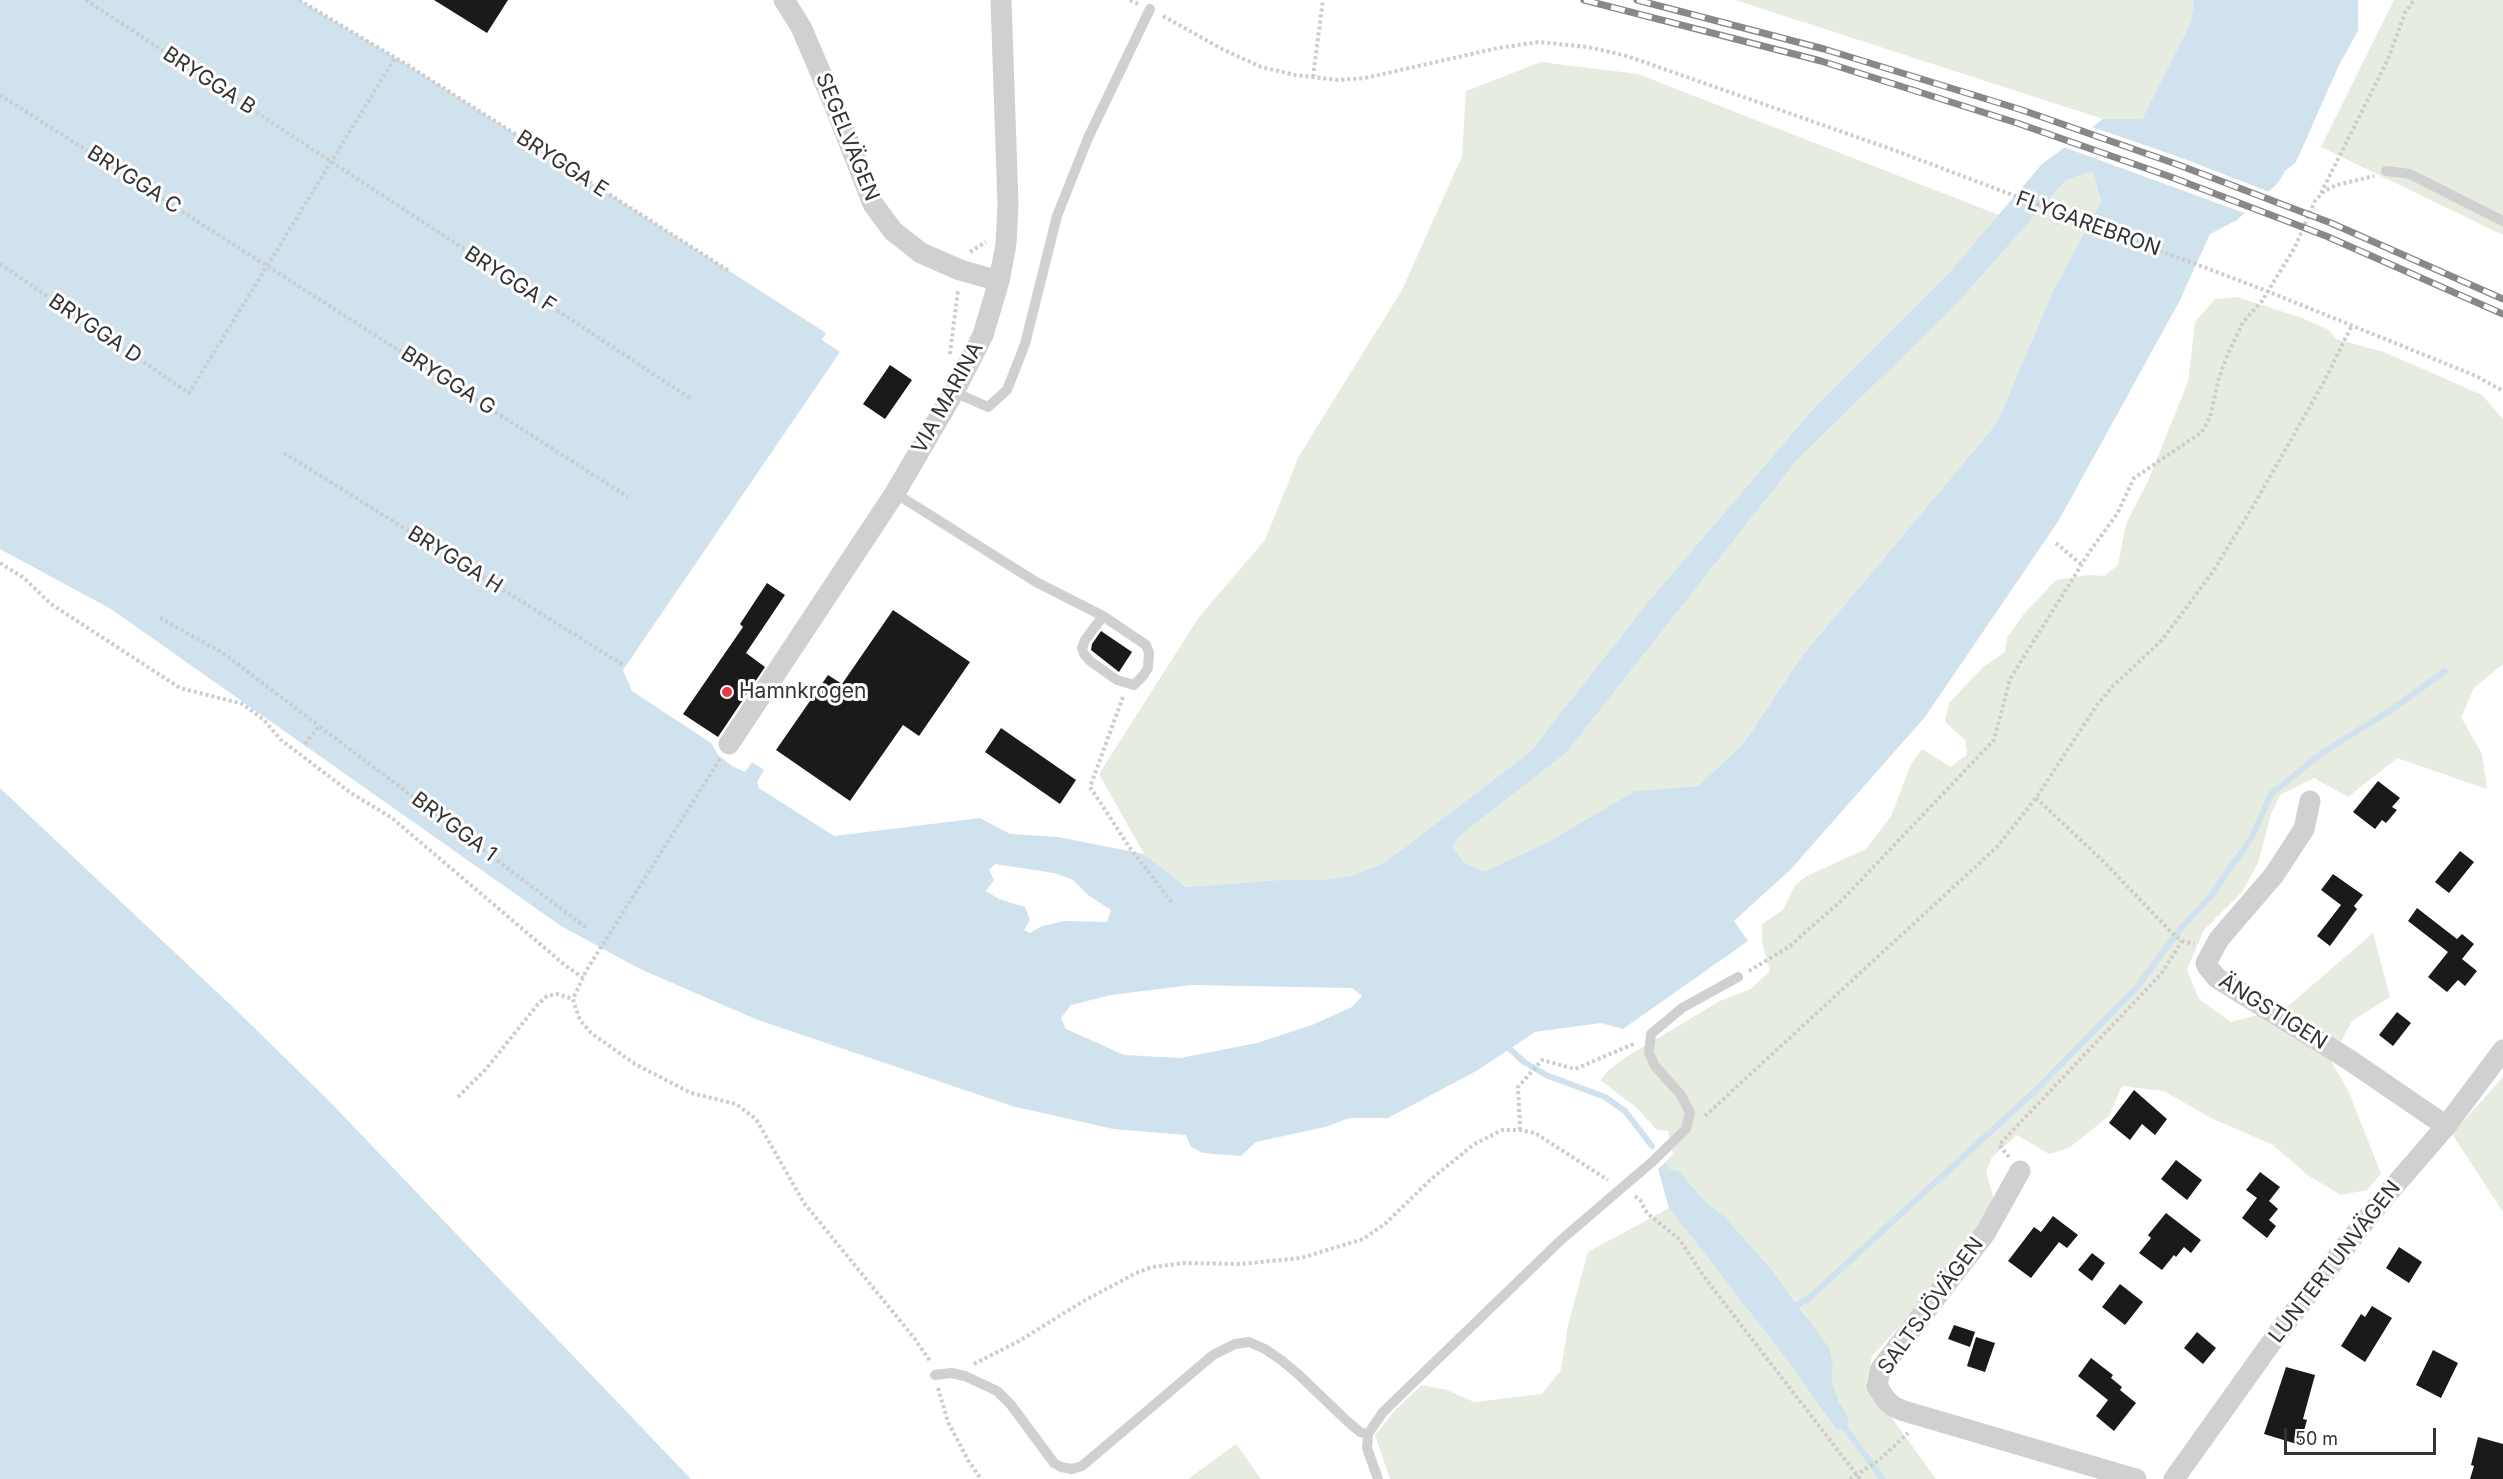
<!DOCTYPE html>
<html>
<head>
<meta charset="utf-8">
<style>
	body { margin:0 }
	#map { position:relative; width:2503px; height:1479px; overflow:hidden; background:#fff; font-family:Inter,sans-serif }
	canvas { display:block }
	.scale { position:absolute; left:2284px; top:1428px; width:152px; height:27px; box-sizing:border-box; border:3px solid #333; border-top:0; padding-left:8px; font-size:18px; line-height:21px; white-space:nowrap; color:#333; -webkit-text-stroke:4px #fff; paint-order:stroke }
</style>
</head>
<body>
<div id="map">
<canvas width="2503" height="1479"></canvas>
<div class="scale">50 m</div>
</div>
<script>
const c = document.querySelector('canvas').getContext('2d');
c.lineJoin = 'round';
function fillPath(path, color) { c.fillStyle = color; c.fill(path, 'evenodd'); }
const shape = rows => new Path2D(rows.map(r => 'M' + r).join(''));
function strokePath(path, color, width, dash) { c.strokeStyle = color; c.lineWidth = width; c.lineCap = dash ? 'butt' : 'round'; c.setLineDash(dash || []); c.stroke(path); }
function drawText(font, color, halo, rows, align = 'center') {
  c.font = font + ' Inter,sans-serif'; c.lineWidth = 6; c.setLineDash([]); c.textBaseline = 'middle'; c.strokeStyle = halo; c.fillStyle = color; for (const [text, x, y, turn = 0] of rows) {
    c.save(); c.translate(x, y); c.rotate((+turn || 0) * Math.PI / 180); c.textAlign = isNaN(turn) ? turn : align; if (halo) c.strokeText(text, 0, 0); c.fillText(text, 0, 0); c.restore();
  }
}
fillPath(shape([
	[1735,0,2194,0,2191,22,2142,119,2103,119],
	[2394,0,2503,0,2503,235,2321,147],
	[1541,62,1638,74,1999,215,1948,274,1814,408,1648,602,1530,752,1384,863,1351,876,1321,880,1279,880,1186,887,1144,854,1099,774,1199,617,1265,540,1299,456,1402,290,1462,156,1466,91],
	[2093,171,2101,202,2052,293,1997,423,1802,656,1744,743,1698,786,1635,791,1548,842,1483,872,1464,862,1452,846,1462,834,1566,753,1797,460,1955,306,2066,180],
	[2237,297,2302,318,2329,330,2336,339,2384,352,2482,395,2503,419,2503,664,2474,688,2461,717,2482,754,2487,789,2397,758,2348,797,2314,778,2280,795,2271,814,2258,863,2242,892,2204,930,2187,970,2199,999,2231,1022,2287,1007,2373,933,2390,997,2352,1021,2331,1061,2349,1092,2381,1174,2367,1190,2341,1195,2309,1176,2273,1145,2209,1117,2164,1091,2122,1086,2109,1116,2069,1148,2049,1154,2017,1135,1992,1157,1986,1172,1995,1203,1946,1276,1872,1356,1866,1382,1936,1479,1390,1479,1375,1435,1397,1408,1422,1385,1447,1390,1474,1402,1542,1394,1561,1370,1568,1325,1588,1252,1669,1208,1786,1359,1836,1429,1849,1418,1839,1402,1832,1381,1833,1365,1805,1314,1772,1270,1725,1217,1705,1201,1679,1171,1670,1169,1666,1162,1673,1154,1668,1131,1657,1130,1637,1108,1600,1080,1610,1069,1626,1057,1720,1001,1751,989,1770,971,1762,943,1762,924,1783,910,1795,885,1807,876,1866,849,1891,816,1911,764,1922,749,1951,767,1967,754,1965,740,1945,722,1949,703,1983,667,2005,652,2007,638,2023,615,2056,580,2089,575,2104,576,2118,565,2126,524,2148,481,2188,382,2195,322,2215,299],
	[2503,1077,2503,1212,2452,1134],
	[1236,1444,1261,1479,1188,1479]
]), '#e6ecdf');
fillPath(shape([
	[0,0,299,0,409,66,826,333,822,340,840,352,623,670,632,691,711,743,718,755,732,766,745,772,752,762,764,770,757,782,759,788,834,836,980,818,1010,834,1058,837,1144,854,1186,887,1279,880,1321,880,1351,876,1384,863,1530,752,1648,602,1814,408,1948,274,2042,164,2103,119,2142,119,2191,22,2194,0,2358,0,2358,31,2339,65,2296,162,2285,171,2278,183,2237,220,2210,234,2179,302,2059,520,1925,717,1791,869,1734,921,1748,941,1623,1029,1601,1023,1535,1032,1478,1070,1388,1118,1350,1118,1325,1127,1256,1142,1241,1156,1203,1153,1191,1147,1186,1135,1113,1129,1012,1106,758,1020,640,969,561,926,111,609,0,549],
	[2093,171,2101,202,2052,293,1997,423,1802,656,1744,743,1698,786,1635,791,1548,842,1483,872,1464,862,1452,846,1462,834,1566,753,1797,460,1955,306,2066,180],
	[995,864,1054,873,1073,880,1088,895,1111,910,1107,922,1065,921,1042,926,1030,933,1024,930,1030,920,1025,907,999,899,986,891,994,880,989,870],
	[1191,985,1352,988,1362,996,1352,1007,1312,1025,1257,1043,1180,1058,1124,1055,1066,1029,1061,1018,1071,1005,1111,995],
	[0,788,236,1010,330,1102,691,1479,0,1479],
	[1666,1162,1670,1169,1679,1171,1705,1201,1725,1217,1772,1270,1829,1348,1833,1365,1832,1381,1839,1402,1849,1418,1845,1430,1836,1429,1786,1359,1669,1208,1658,1169]
]), '#cfe2ee');
fillPath(shape([
	[2089,126,2179,157,2272,193,2247,214,2061,146]
]), '#fff');
strokePath(shape([
	[1510,1049,1524,1062,1546,1075,1605,1097,1625,1111,1652,1146],
	[1793,1307,1808,1299,2035,1091,2137,987,2182,927,2210,897,2252,837,2271,794,2322,753,2391,710,2445,671],
	[1842,1424,1883,1479]
]), '#cfe2ee', 6);
fillPath(shape([
	[434,0,508,0,487,33],
	[890,365,912,380,885,419,863,404],
	[767,583,785,595,746,653,765,667,718,737,683,714,743,627,740,624],
	[893,610,970,662,919,736,903,725,850,801,776,750,828,675,842,684],
	[1101,631,1132,652,1119,672,1091,650,1092,644],
	[1001,728,1076,780,1060,804,985,752],
	[2378,781,2400,798,2392,807,2397,810,2386,823,2382,820,2375,829,2353,812],
	[2460,851,2474,862,2449,893,2435,882],
	[2333,874,2363,895,2354,906,2357,909,2330,946,2317,936,2341,905,2321,890],
	[2417,908,2457,939,2462,934,2474,944,2462,959,2477,971,2465,986,2458,980,2447,992,2428,977,2448,952,2408,921],
	[2397,1012,2411,1023,2393,1046,2379,1035],
	[2134,1090,2167,1119,2155,1135,2142,1124,2130,1140,2109,1123],
	[2176,1160,2202,1180,2187,1200,2161,1179],
	[2260,1172,2280,1187,2269,1201,2278,1209,2269,1220,2276,1226,2267,1238,2242,1218,2257,1198,2246,1190],
	[2166,1213,2201,1240,2191,1253,2184,1247,2176,1257,2174,1255,2162,1270,2139,1253,2151,1238,2148,1235],
	[2053,1216,2078,1235,2067,1248,2059,1242,2031,1278,2008,1261,2034,1227,2041,1232],
	[2399,1247,2422,1262,2409,1283,2386,1268],
	[2092,1253,2105,1263,2092,1281,2078,1270],
	[2120,1284,2143,1302,2125,1325,2102,1307],
	[2372,1306,2392,1318,2365,1362,2341,1346,2361,1314,2365,1317],
	[1954,1325,1975,1332,1970,1347,1948,1339],
	[2197,1332,2216,1348,2203,1364,2184,1348],
	[1976,1337,1995,1343,1985,1372,1967,1366],
	[2433,1350,2458,1363,2441,1398,2416,1385],
	[2091,1358,2113,1375,2111,1378,2122,1387,2120,1390,2136,1403,2114,1431,2096,1416,2108,1400,2078,1376],
	[2286,1367,2315,1375,2303,1419,2307,1420,2300,1445,2264,1434],
	[2478,1437,2503,1444,2503,1479,2470,1479,2474,1466,2471,1465]
]), '#1a1a1a');
strokePath(shape([
	[86,0,690,398],
	[299,0,409,66,729,271],
	[1130,0,1138,4],
	[1163,16,1222,49,1261,67,1295,75,1338,80,1365,78,1498,48,1539,42,1588,47,1627,56,1891,149,2267,291,2476,376,2503,391],
	[1313,77,1323,0],
	[0,95,628,497],
	[2321,193,2388,59,2405,13,2414,0],
	[970,252,986,242],
	[0,264,189,393,395,58],
	[950,354,958,290],
	[284,453,625,666],
	[2056,543,2082,565],
	[0,563,24,578,51,604,180,688,243,704,264,720,281,740,351,793,392,818,566,966,583,978],
	[160,618,223,653,319,726],
	[1123,697,1090,787,1130,848,1173,904],
	[305,744,319,726,588,929],
	[720,759,586,971,573,999,576,1009,580,1020,591,1033,635,1064,691,1093,736,1104,756,1119,804,1203,915,1339,930,1361],
	[2036,798,2103,861,2171,932,2182,941,2194,944],
	[1749,971,1790,946,1843,899,1994,740,2010,679,2090,551,2117,514,2134,478,2202,432,2210,417,2219,378,2227,356,2243,322,2262,301,2295,247,2315,201,2324,191,2337,185,2374,176],
	[458,1097,486,1069,538,1004,547,996,557,994,573,999],
	[1705,1116,1998,846,2036,798,2097,705,2113,686,2162,640,2212,573,2255,503,2325,380,2352,325],
	[1520,1130,1518,1087,1542,1060,1575,1069,1636,1043],
	[2009,1157,1999,1145,2161,974,2182,941],
	[1635,1196,1640,1200,1647,1213,1679,1239,1708,1282,1860,1479],
	[974,1364,1019,1341,1082,1302,1136,1273,1152,1267,1184,1263,1240,1264,1301,1258,1363,1239,1385,1224,1430,1180,1473,1145,1502,1130,1520,1130,1535,1133,1608,1180],
	[938,1388,948,1422,968,1460,981,1479],
	[1850,1479,1878,1461,1908,1433]
]), '#cdcdcd', 4, [3, 3]);
strokePath(shape([
	[2386,171,2410,174,2503,221],
	[954,392,988,407,1007,390,1025,344,1057,216,1088,138,1150,9],
	[895,493,1036,582,1103,616,1146,645,1149,653,1148,668,1142,677,1134,685,1117,680,1090,661,1084,654,1082,648,1085,640,1103,616],
	[935,1375,951,1373,965,1376,997,1391,1011,1405,1054,1463,1061,1467,1072,1469,1082,1466,1213,1355,1235,1344,1249,1342,1265,1349,1281,1360,1298,1374,1347,1421,1360,1432,1368,1434],
	[1378,1479,1367,1448,1368,1434,1383,1412,1561,1240,1652,1162,1686,1129,1690,1113,1681,1095,1655,1066,1649,1053,1651,1034,1682,1008,1738,977]
]), '#d0d0d0', 10);
strokePath(shape([
	[784,0,801,27,834,104,873,204,893,231,921,253,960,270,999,281],
	[729,744,895,493,954,392,983,335,999,281,1006,244,1008,205,1001,0],
	[2310,801,2304,829,2274,875,2219,939,2206,963,2207,966,2217,978,2348,1059,2446,1126],
	[2020,1171,1986,1232,1880,1370,1877,1386,1886,1400,1894,1407,1904,1411,2136,1479],
	[2174,1479,2281,1329,2377,1206,2446,1126,2503,1050]
]), '#d0d0d0', 21);
const rail = shape([
	[1584,0,1821,61,2017,123,2171,177,2326,236,2503,314],
	[1637,0,1824,49,2022,110,2176,164,2331,223,2503,299]
]);
strokePath(rail, '#888', 7);
strokePath(rail, '#fff', 4.5, [14]);
for (const [x, y, r, color] of [
	[727,692,6,"#e63946"]
]) { const dot = new Path2D(); dot.arc(x, y, r, 0, 2 * Math.PI); c.fillStyle = color; c.fill(dot); strokePath(dot, '#fff', 2); }
drawText('21px', '#333', '#fff', [
	["BRYGGA B",209,81,33],
	["SEGELVÄGEN",847,137,68],
	["BRYGGA E",562,164,33],
	["BRYGGA C",134,180,33],
	["FLYGAREBRON",2088,224,20],
	["BRYGGA F",510,280,33],
	["BRYGGA D",95,329,34],
	["BRYGGA G",448,381,33],
	["VIA MARINA",948,398,-61],
	["BRYGGA H",455,560,32],
	["BRYGGA 1",454,827,37],
	["ÄNGSTIGEN",2273,1012,32],
	["LUNTERTUNVÄGEN",2335,1262,-52],
	["SALTSJÖVÄGEN",1931,1306,-54]
]);
drawText('21px', '#333', '#fff', [
	["Hamnkrogen",739,692]
], 'left');
</script>
</body>
</html>
